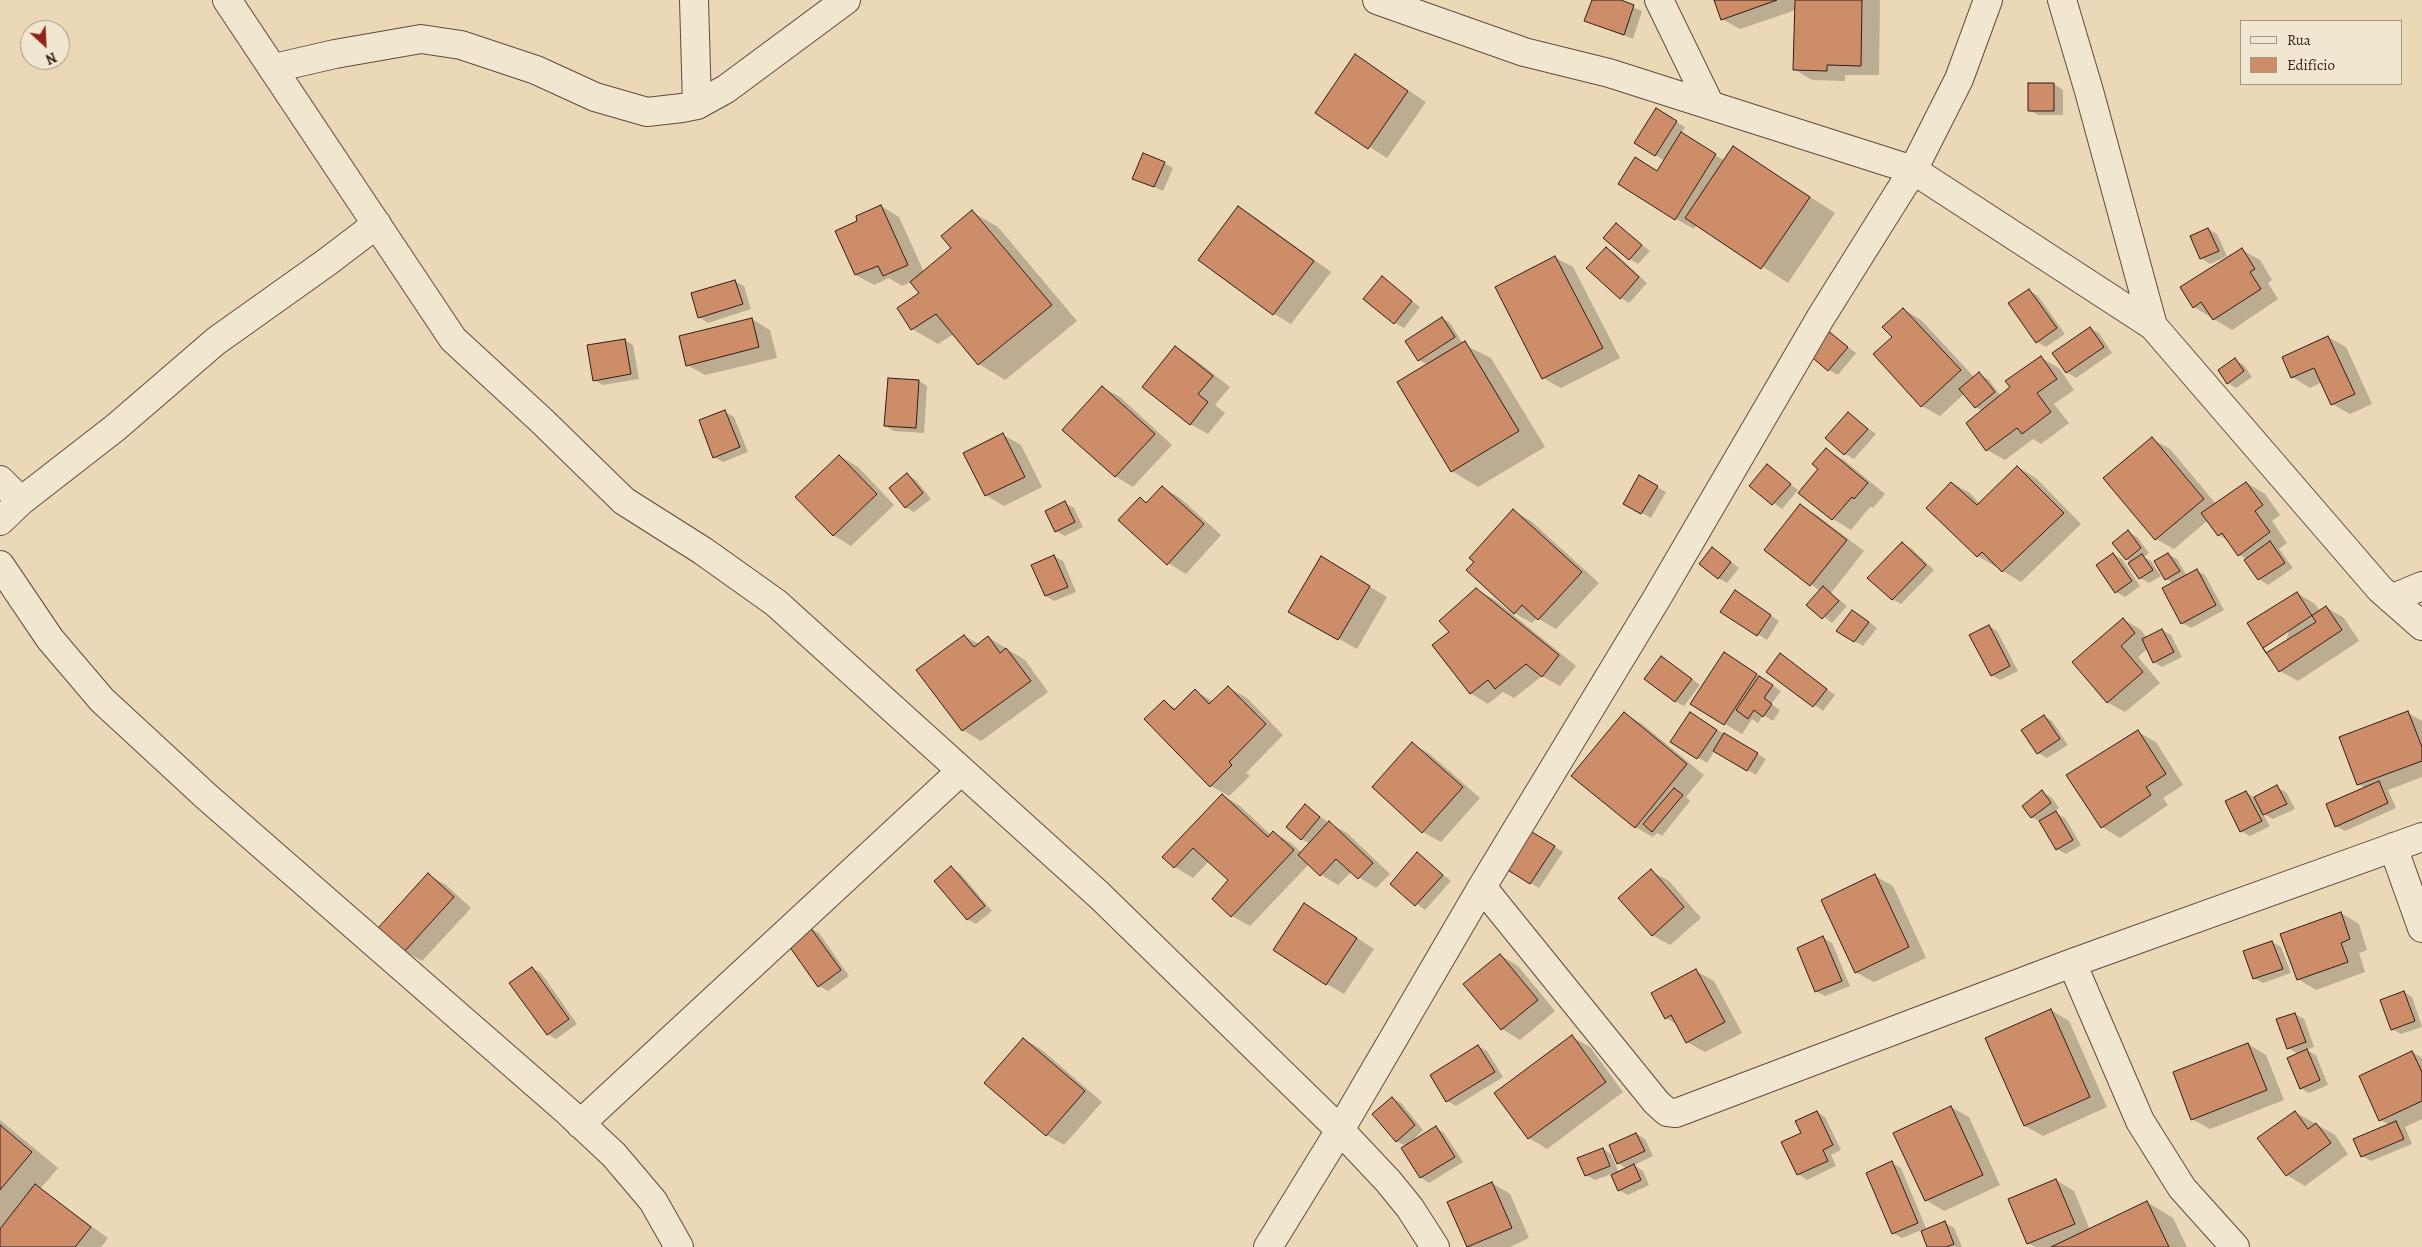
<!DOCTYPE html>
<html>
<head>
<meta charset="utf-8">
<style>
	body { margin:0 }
	#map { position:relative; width:2422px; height:1247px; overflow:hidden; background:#ead8b7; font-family:Alegreya,serif }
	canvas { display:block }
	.legend { position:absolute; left:2240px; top:20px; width:162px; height:65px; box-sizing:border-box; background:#f1e6d0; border:1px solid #a59686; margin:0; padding:6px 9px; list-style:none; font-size:15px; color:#321d16 }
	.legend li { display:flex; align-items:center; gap:10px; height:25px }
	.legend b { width:25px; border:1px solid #a59686 }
	.north { position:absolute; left:20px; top:20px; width:50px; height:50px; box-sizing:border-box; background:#f1e6d0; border:1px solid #a59686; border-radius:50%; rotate:155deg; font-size:14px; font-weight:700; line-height:20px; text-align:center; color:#321d16 }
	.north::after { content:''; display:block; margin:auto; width:18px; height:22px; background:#8f2418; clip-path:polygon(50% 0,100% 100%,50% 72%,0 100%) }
</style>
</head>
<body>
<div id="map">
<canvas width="2422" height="1247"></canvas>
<ul class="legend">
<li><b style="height:6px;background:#f1e6d0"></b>Rua</li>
<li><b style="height:14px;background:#cd8d69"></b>Edifício</li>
</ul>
<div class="north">N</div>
</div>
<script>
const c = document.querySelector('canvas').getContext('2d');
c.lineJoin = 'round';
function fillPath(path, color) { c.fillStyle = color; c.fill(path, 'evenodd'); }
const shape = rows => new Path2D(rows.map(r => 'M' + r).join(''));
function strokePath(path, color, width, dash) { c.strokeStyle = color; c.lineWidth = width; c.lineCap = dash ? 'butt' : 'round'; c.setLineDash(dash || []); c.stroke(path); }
fillPath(shape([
	[1593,0,1617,0,1642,11,1633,39,1586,20],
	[1715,0,1793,0,1796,7,1796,0,1880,0,1879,75,1845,75,1845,81,1812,80,1794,69,1796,10,1740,29,1722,19],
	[1355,56,1426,102,1387,158,1316,113],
	[2030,84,2054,84,2063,90,2063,115,2038,115,2029,110],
	[1656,110,1685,127,1681,134,1725,161,1734,148,1835,213,1788,283,1697,224,1694,229,1676,219,1658,172,1665,161,1636,143],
	[1164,163,1173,168,1163,191,1134,178],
	[881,206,899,217,924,272,953,248,972,212,998,227,1077,321,1005,380,979,364,954,334,938,344,912,329,921,294,911,282,902,286,889,278,874,285,856,275,859,222],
	[1238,207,1256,218,1331,272,1291,324,1274,314],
	[1616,225,1650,251,1638,264,1630,259],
	[2208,229,2217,234,2227,256,2210,264,2201,258],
	[1606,248,1615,253,1647,283,1629,303,1621,298],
	[2242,250,2260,260,2272,280,2268,283,2278,299,2232,330,2194,307],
	[1554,257,1573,267,1620,358,1561,388,1543,378],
	[1382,278,1420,307,1404,328,1395,323],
	[735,281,744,286,751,309,708,323,699,317],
	[2029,291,2038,296,2065,334,2046,347,2037,342,2010,304],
	[1903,309,1921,320,1975,378,1979,374,1988,379,2001,396,2041,358,2059,368,2074,390,2054,404,2069,423,2041,444,2033,439,2005,460,1987,450,1982,411,1976,407,1964,394,1940,416,1922,406,1893,337],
	[1442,318,1450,323,1463,344,1491,358,1545,447,1478,487,1452,471,1428,365,1419,360],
	[752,319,770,330,777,358,705,375,687,365],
	[2090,328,2099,333,2112,353,2076,378,2067,372,2054,353],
	[1827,331,1856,353,1838,375,1829,370],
	[2328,337,2346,347,2372,404,2350,414,2332,404,2322,382,2310,388,2292,377,2283,358],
	[625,340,633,345,639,379,603,385,594,380],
	[1175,347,1193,358,1230,387,1215,405,1225,413,1208,434,1190,424],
	[2235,360,2244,365,2252,377,2236,388,2228,383],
	[919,381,927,386,924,433,894,431,886,426],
	[1102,387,1120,397,1172,445,1133,487,1115,476],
	[725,412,734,417,748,452,723,462,714,457],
	[1849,414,1876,434,1854,459,1845,454],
	[1003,435,1021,445,1042,487,1004,506,986,495],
	[2152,439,2170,449,2216,504,2247,483,2265,494,2280,515,2272,521,2287,543,2279,549,2293,568,2268,585,2259,579,2245,560,2247,559,2239,555,2230,542,2219,535,2208,520,2174,549,2156,539],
	[1826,450,1844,460,1885,494,1873,508,1870,507,1851,530,1833,519,1800,493,1820,469],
	[840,456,858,467,894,505,851,546,833,535],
	[1767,466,1798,490,1782,509,1751,486],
	[2018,467,2036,478,2081,524,2021,582,1978,556,1952,483,1970,493,1980,504],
	[907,475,916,480,931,499,914,512,905,507],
	[1639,477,1666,492,1651,518,1624,503],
	[1162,487,1180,498,1221,535,1186,574,1168,563,1140,498,1148,503],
	[1065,503,1074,508,1083,527,1065,536,1056,531],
	[1800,505,1818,516,1864,551,1831,593,1847,606,1832,623,1808,604,1820,591,1766,550],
	[1513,511,1531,521,1599,583,1556,629,1537,618,1532,623,1514,613,1475,562],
	[2128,532,2137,537,2149,553,2144,557,2151,561,2161,576,2149,583,2140,578,2132,562,2126,559],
	[1902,543,1911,548,1934,570,1901,604,1892,599],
	[1713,548,1739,568,1727,583,1718,578],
	[2113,554,2122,559,2140,586,2125,597,2116,592],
	[2168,554,2177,559,2187,576,2196,570,2205,575,2224,610,2191,628,2182,623,2174,583,2166,579],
	[1054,556,1063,561,1076,592,1054,601,1046,596],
	[1321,558,1387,597,1357,649,1290,611],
	[1477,590,1495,600,1576,666,1560,686,1542,676,1514,698,1503,692,1488,704,1470,693,1451,633],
	[2297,593,2315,604,2320,611,2326,607,2344,618,2359,641,2298,681,2280,671],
	[1744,597,1779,621,1767,640,1722,612],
	[1861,616,1877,628,1863,646,1854,641],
	[2123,619,2141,630,2147,638,2162,630,2171,635,2182,657,2162,667,2154,662,2147,649,2138,657,2160,683,2125,712,2107,702],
	[1989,626,1997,631,2018,671,2000,680,1992,675],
	[964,636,979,644,988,637,1025,660,1048,692,981,741,963,730,918,670],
	[1781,655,1835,695,1823,711,1768,672],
	[1670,663,1700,685,1684,706,1675,701],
	[1742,664,1781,691,1771,704,1780,710,1773,721,1763,715,1758,723,1752,719,1742,734,1725,724],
	[1229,688,1247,698,1283,735,1246,773,1250,776,1229,796,1211,786,1164,702,1177,709,1195,691,1214,702],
	[1624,713,1642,724,1704,775,1686,797,1690,801,1662,836,1657,833,1653,837,1635,827],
	[2408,713,2422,721,2422,777,2388,790,2396,808,2345,831,2336,826,2365,788,2358,784],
	[2044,716,2052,721,2068,745,2047,758,2038,753],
	[1699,719,1766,759,1756,775,1715,750,1707,763,1672,741],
	[2138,732,2156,742,2183,785,2163,798,2168,805,2120,838,2102,827],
	[1412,744,1430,754,1480,798,1441,842,1423,832,1374,787],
	[2277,787,2286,792,2295,809,2273,819,2263,814,2270,826,2250,836,2241,831,2246,792,2255,798],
	[2042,792,2051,797,2059,808,2054,812,2065,818,2081,845,2066,854,2057,849,2041,822,2031,817],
	[1222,795,1240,806,1271,835,1273,832,1291,843,1302,853,1310,844,1301,839,1306,806,1329,823,1347,833,1390,874,1376,888,1351,872,1338,885,1320,874,1309,864,1250,926,1232,916,1230,880,1209,861,1193,878,1175,867,1164,856],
	[1536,835,1563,852,1539,888,1505,867],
	[1417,854,1451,881,1425,910,1392,884],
	[951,868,960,873,992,911,976,924,967,919],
	[1651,871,1669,881,1701,918,1670,945,1652,935],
	[428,875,446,885,471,908,422,961,404,951],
	[1875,876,1893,886,1926,958,1874,982,1855,972],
	[2341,913,2359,924,2367,950,2359,953,2365,972,2316,990,2298,979],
	[1322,915,1374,949,1344,994,1327,984],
	[810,928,819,933,849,976,828,991,819,986,788,944],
	[1823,938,1832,943,1850,986,1825,996,1816,991],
	[2272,942,2281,947,2291,973,2263,983,2254,978],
	[1500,955,1518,966,1555,1011,1520,1040,1502,1029,1465,984],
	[532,968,541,973,577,1024,556,1039,548,1034],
	[1696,971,1714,981,1742,1033,1705,1052,1687,1042,1678,1025,1666,1018],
	[2404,992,2412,997,2422,1027,2401,1034,2392,1029],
	[2051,1010,2069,1021,2107,1107,2043,1136,2025,1126],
	[2295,1014,2304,1019,2314,1047,2306,1050,2316,1055,2328,1085,2309,1093,2301,1088,2298,1054,2288,1048],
	[1572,1037,1590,1047,1623,1092,1547,1149,1529,1138],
	[1024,1039,1042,1050,1102,1102,1064,1145,1047,1135],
	[2248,1044,2266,1055,2284,1100,2210,1129,2192,1119],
	[1478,1046,1487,1051,1503,1077,1456,1106,1447,1101,1431,1075],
	[2412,1052,2422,1058,2422,1119,2405,1127,2412,1144,2371,1161,2362,1156,2390,1125,2380,1120],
	[1392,1098,1401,1103,1423,1130,1409,1144,1436,1128,1444,1133,1463,1162,1429,1183,1420,1177,1406,1146,1396,1141],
	[1951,1107,1969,1117,2000,1185,1944,1211,1926,1200,1895,1133],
	[1817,1112,1825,1117,1841,1150,1831,1155,1836,1166,1807,1180,1798,1174],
	[2295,1112,2335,1135,2348,1154,2305,1186,2287,1175],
	[0,1120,58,1168,40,1189,108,1238,101,1247,0,1247],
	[1636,1134,1645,1139,1653,1156,1634,1165,1643,1171,1649,1185,1628,1195,1619,1190,1612,1174,1595,1180,1586,1175,1603,1149,1611,1154,1619,1173,1627,1169,1618,1163,1611,1145],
	[1892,1163,1901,1168,1926,1228,1902,1238,1893,1233],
	[2056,1180,2074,1191,2090,1230,2147,1202,2173,1218,2187,1247,2035,1247,2028,1243],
	[1492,1183,1510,1194,1529,1238,1510,1247,1468,1247,1449,1203],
	[1945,1223,1954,1228,1962,1247,1929,1247]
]), '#0003');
const building = shape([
	[1592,0,1621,0,1634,5,1624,35,1584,21,1592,0],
	[1714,0,1777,0,1721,20,1714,0],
	[1795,0,1862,0,1861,66,1827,65,1827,71,1793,70,1795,0],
	[1355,54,1408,91,1368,149,1315,113,1355,54],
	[2028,83,2054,83,2054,111,2028,111,2028,83],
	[1656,108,1677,121,1655,156,1634,143,1656,108],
	[1681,132,1716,154,1675,220,1618,184,1635,157,1657,171,1681,132],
	[1733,146,1810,197,1761,269,1685,218,1733,146],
	[1143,153,1165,162,1154,187,1132,179,1143,153],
	[881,205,908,265,883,276,878,266,855,275,835,231,857,221,856,216,881,205],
	[1238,206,1314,261,1273,315,1198,260,1238,206],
	[972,210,1052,305,978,365,936,314,911,330,897,308,919,293,910,282,951,248,941,236,972,210],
	[1616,223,1642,245,1629,260,1603,238,1616,223],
	[2208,228,2219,251,2200,259,2190,236,2208,228],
	[1606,247,1639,277,1620,299,1586,268,1606,247],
	[2242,248,2255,269,2250,272,2261,289,2213,320,2201,302,2193,308,2180,287,2242,248],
	[1555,256,1603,348,1542,379,1495,287,1555,256],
	[1382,276,1412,301,1394,324,1363,299,1382,276],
	[735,280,743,304,698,318,691,293,735,280],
	[2029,289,2057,328,2036,343,2008,303,2029,289],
	[1903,308,1961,370,1921,407,1873,354,1892,337,1882,327,1903,308],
	[1442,317,1455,337,1418,361,1405,341,1442,317],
	[752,318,759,347,686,366,679,336,752,318],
	[2090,327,2104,347,2066,373,2052,353,2090,327],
	[1827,330,1848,347,1828,371,1807,353,1827,330],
	[2328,336,2355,394,2331,405,2314,368,2291,378,2282,357,2328,336],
	[625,339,631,374,593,381,587,345,625,339],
	[1465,341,1519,431,1451,472,1397,382,1465,341],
	[1175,346,1213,376,1198,394,1208,402,1190,425,1142,387,1175,346],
	[2041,356,2057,379,2037,393,2051,412,2022,434,2017,428,1986,451,1966,423,2010,387,2005,381,2041,356],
	[2235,358,2244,371,2227,384,2218,370,2235,358],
	[1979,372,1995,392,1975,408,1959,389,1979,372],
	[888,378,919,380,916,428,884,426,888,378],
	[1102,386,1155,434,1115,477,1062,430,1102,386],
	[725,410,740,447,713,458,699,420,725,410],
	[1848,412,1868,429,1844,455,1825,438,1848,412],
	[1003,433,1025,477,985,496,963,453,1003,433],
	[2152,437,2204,499,2155,540,2103,478,2152,437],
	[1826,448,1868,483,1854,499,1852,497,1832,520,1798,493,1818,469,1812,464,1826,448],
	[839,455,877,494,833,536,795,497,839,455],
	[1767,464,1791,484,1772,505,1749,486,1767,464],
	[2017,466,2064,513,2002,572,1982,552,1977,557,1926,508,1951,482,1977,505,2017,466],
	[907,473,923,493,905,508,889,488,907,473],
	[1639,475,1658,486,1641,514,1623,504,1639,475],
	[2246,482,2263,505,2255,511,2270,532,2238,556,2222,533,2218,536,2201,513,2246,482],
	[1162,486,1204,524,1167,565,1118,520,1140,497,1146,503,1162,486],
	[1065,501,1075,522,1055,532,1045,511,1065,501],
	[1800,504,1847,540,1810,586,1764,550,1800,504],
	[1513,509,1582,572,1538,620,1522,605,1514,614,1466,570,1474,562,1469,558,1513,509],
	[2128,530,2141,548,2126,560,2112,543,2128,530],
	[2270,541,2285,563,2258,580,2244,560,2270,541],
	[1902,542,1926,565,1892,600,1867,578,1902,542],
	[1712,547,1731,562,1718,579,1699,564,1712,547],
	[2113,553,2132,581,2115,593,2096,565,2113,553],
	[2168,553,2180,571,2165,580,2154,561,2168,553],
	[2142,554,2153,570,2139,579,2128,563,2142,554],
	[1054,555,1068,587,1045,596,1031,565,1054,555],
	[1321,556,1370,586,1338,640,1288,612,1321,556],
	[2197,569,2216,605,2181,624,2162,588,2197,569],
	[1823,586,1839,601,1822,619,1806,605,1823,586],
	[1476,588,1559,655,1542,677,1526,664,1495,689,1488,680,1470,694,1432,645,1449,632,1439,621,1476,588],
	[1735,590,1771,615,1757,636,1720,612,1735,590],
	[2297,592,2316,622,2266,653,2247,623,2297,592],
	[2326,606,2342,630,2279,672,2263,648,2326,606],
	[1852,610,1869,622,1854,642,1836,631,1852,610],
	[2123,618,2135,633,2121,646,2143,672,2107,703,2072,662,2123,618],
	[1989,625,2010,666,1991,676,1969,635,1989,625],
	[2162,629,2174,652,2153,663,2142,639,2162,629],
	[964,635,974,647,988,636,1000,653,1006,648,1031,681,962,731,916,670,964,635],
	[1724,652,1757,674,1724,725,1690,704,1724,652],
	[1780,653,1827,689,1813,707,1766,672,1780,653],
	[1661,656,1692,679,1675,702,1644,679,1661,656],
	[1759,676,1773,685,1764,698,1772,704,1763,717,1754,710,1748,719,1736,710,1759,676],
	[1228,686,1266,724,1229,762,1232,765,1210,787,1144,719,1164,700,1174,710,1195,689,1209,704,1228,686],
	[2408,711,2422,747,2422,761,2357,785,2339,737,2408,711],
	[1624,712,1687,764,1635,828,1571,776,1624,712],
	[1690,712,1717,730,1697,759,1670,742,1690,712],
	[2044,715,2060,739,2037,754,2021,730,2044,715],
	[2138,730,2166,774,2146,787,2151,795,2101,828,2066,775,2138,730],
	[1724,733,1758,753,1747,771,1713,751,1724,733],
	[1412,742,1463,787,1422,833,1372,787,1412,742],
	[2379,781,2388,803,2335,827,2326,804,2379,781],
	[2277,785,2287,804,2263,815,2254,797,2277,785],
	[1674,788,1683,795,1652,832,1643,824,1674,788],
	[2042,790,2051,803,2031,818,2022,806,2042,790],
	[2246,791,2262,821,2240,832,2225,801,2246,791],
	[1222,794,1268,837,1273,831,1294,850,1231,917,1212,899,1228,880,1193,848,1174,868,1162,857,1222,794],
	[1305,804,1320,817,1301,840,1286,827,1305,804],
	[2056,811,2073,840,2056,850,2039,821,2056,811],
	[1329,821,1373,863,1358,879,1336,859,1320,876,1298,855,1329,821],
	[1527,829,1555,846,1530,884,1503,867,1527,829],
	[1417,852,1443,875,1415,906,1390,884,1417,852],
	[951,866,985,906,967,920,934,881,951,866],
	[1651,869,1684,907,1652,936,1618,898,1651,869],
	[428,873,454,897,404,952,378,928,428,873],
	[1875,874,1909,947,1855,973,1821,900,1875,874],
	[1304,903,1357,938,1326,985,1273,950,1304,903],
	[2341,912,2350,939,2341,943,2348,962,2297,980,2280,934,2341,912],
	[810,927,841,970,818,987,787,943,810,927],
	[1823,936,1842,981,1815,992,1797,948,1823,936],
	[2272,941,2283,969,2253,979,2243,951,2272,941],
	[1500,954,1538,1000,1501,1030,1463,984,1500,954],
	[532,967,569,1019,547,1035,509,983,532,967],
	[1696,969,1725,1022,1686,1043,1671,1015,1665,1019,1651,993,1696,969],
	[2404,991,2415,1021,2391,1030,2380,1000,2404,991],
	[2051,1009,2090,1097,2024,1126,1985,1038,2051,1009],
	[2295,1013,2306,1042,2287,1049,2276,1019,2295,1013],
	[1572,1035,1606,1082,1528,1139,1494,1093,1572,1035],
	[1023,1038,1085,1091,1046,1136,984,1083,1023,1038],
	[2248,1043,2267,1090,2191,1120,2173,1072,2248,1043],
	[1478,1045,1495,1072,1446,1102,1430,1075,1478,1045],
	[2307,1049,2320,1080,2300,1089,2287,1058,2307,1049],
	[2412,1051,2422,1072,2422,1101,2379,1121,2359,1076,2412,1051],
	[1392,1097,1415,1125,1396,1142,1372,1114,1392,1097],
	[1951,1106,1983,1175,1925,1201,1893,1133,1951,1106],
	[1817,1111,1833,1145,1823,1150,1828,1161,1797,1175,1781,1142,1801,1133,1795,1121,1817,1111],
	[2295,1111,2308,1129,2316,1123,2331,1143,2286,1176,2257,1138,2295,1111],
	[2396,1121,2404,1139,2361,1157,2353,1139,2396,1121],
	[0,1125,32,1152,0,1190,0,1125],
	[1436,1126,1455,1157,1420,1178,1401,1148,1436,1126],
	[1636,1133,1645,1151,1617,1164,1609,1145,1636,1133],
	[1603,1148,1610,1166,1585,1176,1577,1158,1603,1148],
	[1892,1161,1918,1223,1892,1234,1866,1173,1892,1161],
	[1634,1164,1641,1180,1618,1191,1611,1175,1634,1164],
	[2056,1179,2075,1224,2027,1244,2008,1199,2056,1179],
	[1492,1182,1512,1228,1467,1247,1447,1202,1492,1182],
	[35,1184,91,1227,75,1247,0,1247,0,1229,35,1184],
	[2147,1201,2169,1247,2051,1247,2147,1201],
	[1945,1221,1954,1244,1946,1247,1927,1247,1921,1231,1945,1221]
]);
fillPath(building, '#cd8d69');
strokePath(building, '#321d16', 1);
const minor = shape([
	[227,0,453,339,542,421,624,501,703,551,776,603,1099,895,1340,1130,1388,1181,1410,1208,1435,1247],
	[694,0,697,105],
	[1377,0,1524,52,1609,73,1913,170,2153,326,2380,589,2422,626],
	[1659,0,1710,105],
	[2062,0,2089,91,2153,326],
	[274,68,335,54,421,39,461,45,536,70,595,97,647,112,682,108,697,105,726,89,846,0],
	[0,480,21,501],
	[0,521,21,501,115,428,216,341,327,262,377,224],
	[0,565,50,639,102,700,207,797,567,1111,614,1155,653,1201,679,1247],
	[2391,599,2422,586],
	[2393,847,2422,928],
	[1482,887,1656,1102,1667,1112,1676,1113,2072,963,2422,837],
	[2072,963,2140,1121,2182,1188,2235,1247],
	[580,1124,961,771],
	[1268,1247,1340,1130,1482,887,1657,598,1821,317,1913,170,1959,79,1988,0]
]);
strokePath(minor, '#604c3e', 30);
strokePath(minor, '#f1e6d0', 28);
</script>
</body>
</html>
